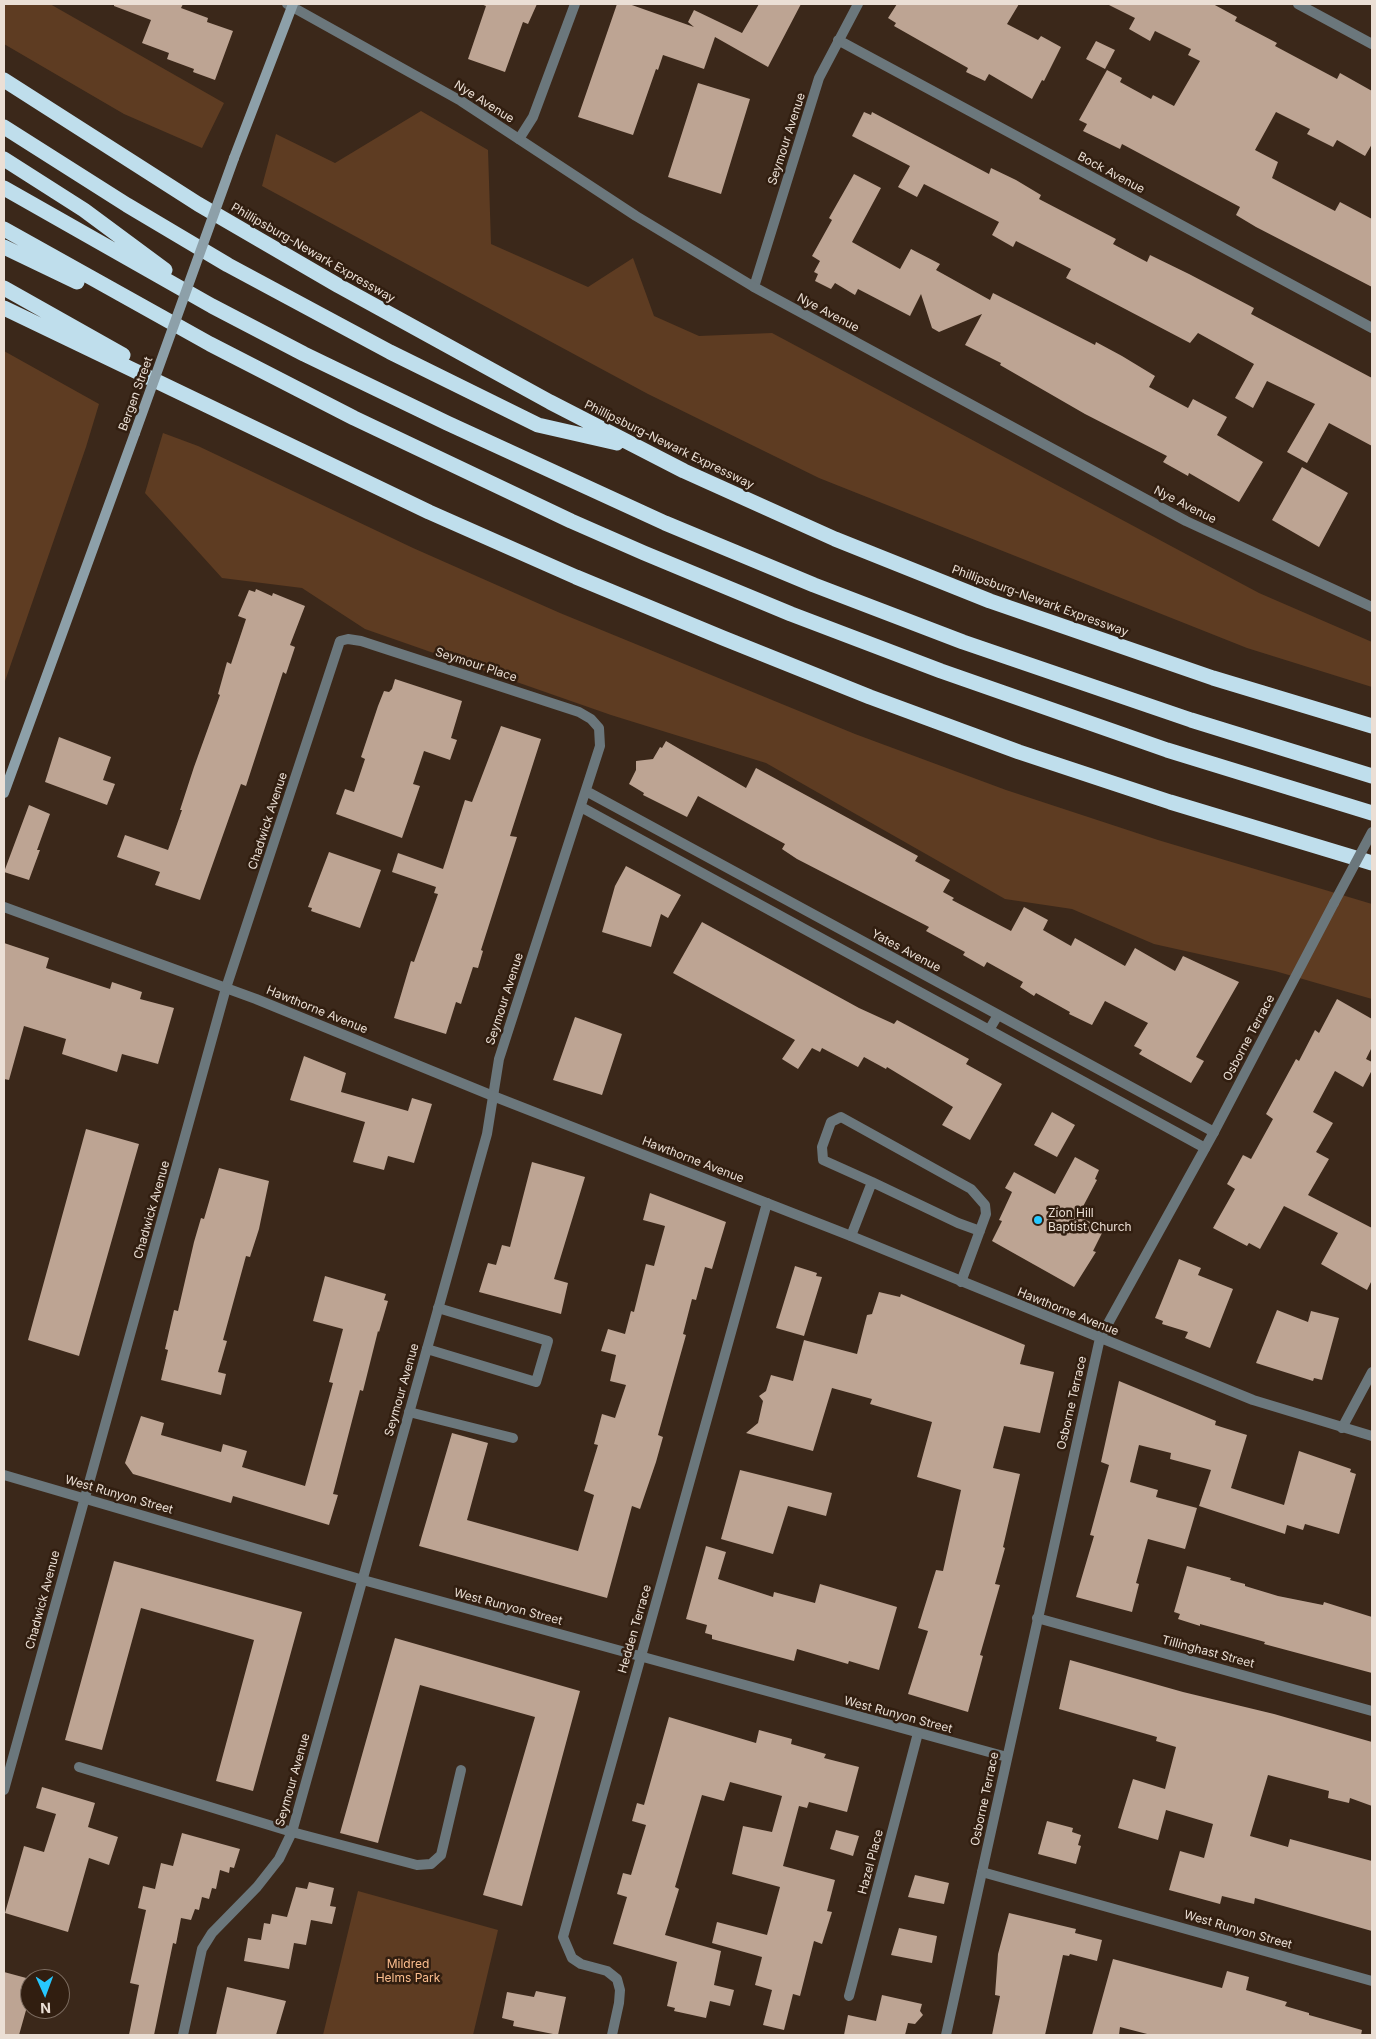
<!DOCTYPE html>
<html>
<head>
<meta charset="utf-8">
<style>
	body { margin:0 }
	#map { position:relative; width:1376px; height:2039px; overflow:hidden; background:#3b281a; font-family:Inter,sans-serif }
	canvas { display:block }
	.frame { position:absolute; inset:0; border:5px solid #ebdfd5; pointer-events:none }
	.north { position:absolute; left:20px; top:1969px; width:50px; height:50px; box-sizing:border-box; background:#311e10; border:1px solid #7b6b5f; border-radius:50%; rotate:178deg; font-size:14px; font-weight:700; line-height:20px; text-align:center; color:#ebdfd5 }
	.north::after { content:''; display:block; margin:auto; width:18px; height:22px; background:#27c8ff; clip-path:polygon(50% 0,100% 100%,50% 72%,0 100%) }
</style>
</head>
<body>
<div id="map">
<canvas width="1376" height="2039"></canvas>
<div class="frame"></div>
<div class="north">N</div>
</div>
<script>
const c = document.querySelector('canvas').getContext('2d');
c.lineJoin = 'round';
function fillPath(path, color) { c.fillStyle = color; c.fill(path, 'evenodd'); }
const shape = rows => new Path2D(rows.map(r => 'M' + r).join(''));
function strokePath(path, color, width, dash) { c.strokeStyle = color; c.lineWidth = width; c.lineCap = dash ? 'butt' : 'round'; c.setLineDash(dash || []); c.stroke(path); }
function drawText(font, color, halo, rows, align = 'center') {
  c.font = font + ' Inter,sans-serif'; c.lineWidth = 5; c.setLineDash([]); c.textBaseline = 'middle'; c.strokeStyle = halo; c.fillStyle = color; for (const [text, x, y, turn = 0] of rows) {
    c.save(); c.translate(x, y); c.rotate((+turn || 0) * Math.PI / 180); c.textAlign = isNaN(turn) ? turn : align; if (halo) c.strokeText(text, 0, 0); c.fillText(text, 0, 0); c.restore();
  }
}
fillPath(shape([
	[4,4,50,4,224,103,202,148,124,114,4,44],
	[421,111,488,150,491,244,588,287,633,258,654,316,699,336,772,333,1259,593,1372,642,1372,687,1247,648,819,478,648,394,262,186,276,134,335,163],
	[4,351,99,404,86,447,4,684],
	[163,433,198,446,413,548,560,613,855,734,1006,790,1158,840,1372,904,1372,999,1275,971,1154,944,1072,909,1005,899,766,763,611,715,365,629,302,588,222,578,145,493],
	[358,1891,498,1930,473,2035,323,2035]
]), '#5e3c22');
fillPath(shape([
	[114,4,183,4,181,8,208,18,207,22,233,31,215,80,193,72,194,69,167,59,169,53,142,43,151,20,114,6],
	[481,4,537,4,528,24,523,22,505,72,468,59,486,6],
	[617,4,629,4,694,27,688,22,694,10,742,33,759,4,801,4,768,67,715,37,704,69,663,55,658,70,656,69,633,135,578,117],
	[897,4,1019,4,1007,24,1038,40,1041,36,1061,47,1044,81,1042,80,1032,99,989,74,985,81,966,72,968,68,894,26,896,23,888,18],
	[1107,4,1213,4,1237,17,1235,21,1277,43,1275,46,1337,79,1340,73,1372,91,1372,144,1365,156,1337,140,1333,147,1307,134,1310,129,1276,112,1255,150,1278,162,1272,178,1335,211,1340,202,1372,219,1372,287,1256,227,1236,215,1240,207,1122,144,1120,149,1083,131,1087,124,1079,120,1107,70,1122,78,1120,82,1151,99,1153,95,1174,106,1200,61,1188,55,1191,49,1155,31,1150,41,1129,29,1135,18],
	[1096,41,1115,50,1105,69,1086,59],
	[698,83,750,99,721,194,668,177],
	[864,112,871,115,872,112,989,174,991,168,1016,180,1041,195,1039,199,1116,239,1113,244,1147,262,1150,255,1189,274,1254,308,1251,314,1253,315,1372,378,1372,446,1329,423,1307,463,1287,452,1315,404,1267,381,1253,408,1235,398,1254,364,1198,333,1190,343,1066,278,1071,269,1016,241,1013,247,992,235,999,222,924,184,917,197,898,187,910,166,852,136],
	[854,174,881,188,852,242,900,269,911,249,940,264,936,270,990,300,993,293,1095,345,1096,342,1122,356,1155,376,1149,387,1188,408,1193,399,1227,417,1217,435,1263,462,1239,502,1189,473,1188,476,1163,462,1167,456,1085,414,1000,365,1001,363,965,345,982,314,939,332,932,328,921,294,910,316,858,289,855,295,835,283,831,289,815,281,818,274,814,272,820,261,812,256,832,220,829,218],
	[1302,467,1348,493,1319,547,1272,520],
	[256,589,272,596,273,593,305,606,290,645,295,647,286,674,283,672,246,786,241,784,200,900,155,885,160,872,117,857,125,835,168,850,182,810,180,810,194,767,220,695,218,694,227,662,231,664,246,619,238,616,249,590,255,592],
	[395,679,462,701,451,738,457,740,450,760,424,751,413,784,420,786,402,838,336,814,345,789,354,792,365,759,361,757,378,706,384,691,389,692,392,689],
	[501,726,541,739,510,836,517,837,481,950,483,951,478,968,473,967,461,1004,456,1002,446,1034,394,1018,411,961,414,962,438,894,434,893,436,887,392,872,398,853,443,869,465,800,472,802],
	[59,737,111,757,103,780,115,784,107,805,45,782],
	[666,741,746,788,756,768,918,856,915,861,950,880,943,892,954,898,952,900,1011,931,1024,907,1048,920,1043,930,1071,946,1075,938,1125,966,1135,948,1175,971,1183,956,1239,982,1196,1057,1204,1061,1191,1083,1139,1054,1142,1050,1134,1046,1148,1023,1105,1001,1092,1025,1069,1014,1070,1012,1036,993,1034,996,1020,987,1023,982,987,962,984,967,963,955,965,952,926,931,929,927,797,859,782,849,785,844,698,796,687,817,643,795,644,793,629,784,636,770,636,761,653,759,660,747,662,748],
	[29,805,50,814,37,850,40,850,29,880,4,872],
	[329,852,381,870,360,928,311,911,312,908,308,907],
	[626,866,681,895,668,918,661,914,651,947,602,932,615,886],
	[702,922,859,1008,894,1024,897,1020,923,1034,969,1059,966,1064,1002,1084,970,1140,942,1125,953,1107,887,1067,886,1069,864,1057,858,1067,822,1048,820,1052,812,1048,798,1069,782,1059,795,1040,673,973],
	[4,943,49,958,46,968,110,989,112,982,142,992,140,999,174,1008,158,1064,122,1054,117,1072,62,1054,66,1039,24,1026,9,1080,4,1079],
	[1337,999,1372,1019,1372,1047,1366,1059,1372,1062,1372,1070,1363,1087,1335,1071,1313,1112,1333,1123,1316,1152,1329,1159,1308,1195,1372,1228,1372,1280,1367,1290,1321,1264,1338,1233,1284,1206,1260,1249,1249,1243,1247,1246,1213,1228,1235,1189,1227,1184,1243,1155,1251,1159,1273,1119,1266,1114,1296,1059,1299,1061,1315,1030,1319,1033],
	[575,1017,622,1034,602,1095,553,1080],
	[304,1056,346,1073,341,1092,408,1111,412,1098,432,1104,414,1163,388,1156,384,1170,353,1162,365,1122,290,1100],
	[1052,1112,1075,1125,1057,1157,1034,1145],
	[86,1129,139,1144,79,1356,28,1340],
	[1075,1157,1099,1170,1095,1179,1097,1180,1078,1216,1104,1229,1093,1251,1096,1252,1074,1287,992,1241,1002,1221,999,1220,1012,1192,1005,1188,1014,1172,1055,1194],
	[532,1162,585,1177,554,1279,568,1283,561,1314,479,1292,488,1263,496,1265,502,1245,510,1247],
	[219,1168,269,1181,259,1229,250,1257,246,1256,223,1340,227,1341,218,1372,226,1374,221,1395,161,1380,168,1350,165,1349,174,1310,178,1311,194,1242,201,1218,204,1219],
	[650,1193,726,1222,712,1269,705,1267,696,1300,692,1299,683,1334,686,1335,658,1435,663,1437,656,1462,640,1509,632,1506,607,1598,419,1546,452,1433,488,1443,467,1520,578,1551,594,1495,584,1491,598,1445,594,1444,602,1414,615,1418,626,1385,610,1381,616,1355,601,1351,608,1329,625,1334,631,1311,634,1312,646,1264,654,1266,665,1226,643,1220],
	[1179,1259,1201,1268,1198,1275,1233,1289,1210,1348,1185,1338,1188,1332,1162,1324,1163,1321,1155,1318],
	[795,1266,817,1273,816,1276,822,1277,804,1336,776,1328],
	[325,1276,386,1294,384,1300,388,1301,379,1332,378,1331,363,1391,360,1390,333,1494,338,1495,329,1525,233,1496,231,1503,133,1474,125,1463,141,1416,164,1423,161,1435,221,1452,223,1444,247,1451,242,1467,305,1486,333,1383,329,1382,343,1329,313,1321],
	[879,1292,900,1297,901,1294,1025,1345,1020,1364,1054,1372,1040,1433,1004,1426,993,1468,1020,1474,1003,1547,1005,1548,995,1584,1000,1585,980,1655,983,1656,968,1712,908,1694,928,1631,918,1628,936,1570,943,1571,961,1490,917,1477,932,1422,870,1404,872,1399,832,1388,813,1451,746,1433,758,1423,763,1401,759,1396,766,1391,771,1375,793,1381,804,1340,857,1354,867,1315,872,1314],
	[1277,1310,1308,1322,1311,1311,1339,1318,1322,1380,1314,1378,1313,1381,1256,1363],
	[1119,1381,1216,1421,1215,1425,1247,1435,1231,1488,1284,1505,1299,1451,1351,1469,1350,1472,1356,1474,1339,1534,1305,1524,1303,1530,1287,1525,1285,1534,1199,1506,1211,1470,1170,1459,1171,1453,1139,1445,1130,1482,1158,1490,1156,1497,1197,1508,1185,1549,1148,1539,1136,1583,1139,1584,1132,1612,1076,1597,1094,1536,1090,1535,1109,1465,1101,1462],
	[740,1470,832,1493,826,1516,788,1506,773,1554,721,1539],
	[706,1546,726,1552,718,1579,773,1597,774,1592,815,1603,820,1584,897,1607,879,1670,849,1661,848,1664,797,1649,794,1661,712,1639,712,1635,705,1633,707,1625,686,1619],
	[114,1561,302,1612,253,1791,216,1781,254,1640,141,1608,102,1750,65,1740],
	[1187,1566,1231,1578,1230,1580,1245,1584,1245,1586,1278,1596,1323,1605,1324,1602,1372,1617,1372,1673,1264,1644,1265,1642,1200,1624,1200,1626,1178,1619,1180,1614,1174,1612],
	[395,1638,580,1691,522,1906,483,1895,535,1717,420,1685,378,1843,340,1833],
	[1070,1660,1183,1692,1274,1714,1372,1742,1372,1806,1350,1798,1349,1803,1328,1798,1329,1791,1268,1775,1250,1836,1288,1847,1290,1839,1372,1861,1372,1931,1255,1898,1254,1904,1222,1896,1220,1904,1169,1890,1180,1851,1204,1858,1213,1824,1166,1810,1158,1840,1118,1828,1133,1779,1165,1789,1176,1747,1156,1741,1157,1737,1059,1709],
	[669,1717,756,1743,759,1730,792,1739,791,1744,826,1754,824,1758,859,1767,847,1812,809,1802,807,1808,799,1806,783,1866,835,1880,827,1911,832,1912,822,1944,814,1941,800,1996,793,1994,784,2030,763,2025,772,1990,755,1985,762,1957,712,1943,717,1922,767,1935,780,1887,732,1874,743,1826,772,1832,782,1796,730,1782,724,1801,702,1795,675,1887,679,1889,665,1935,721,1951,714,1985,734,1990,730,2006,710,2001,706,2018,674,2011,675,2008,667,2006,677,1962,613,1944,627,1897,617,1894,623,1873,631,1875,646,1825,632,1821,637,1803,644,1805],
	[42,1787,95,1803,88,1827,118,1837,109,1865,89,1858,68,1932,5,1913,24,1846,44,1852,56,1814,36,1808],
	[1047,1821,1073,1828,1072,1832,1081,1835,1078,1845,1081,1846,1076,1864,1038,1854],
	[836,1830,859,1836,853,1856,830,1849],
	[182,1833,240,1849,234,1868,230,1867,229,1873,220,1870,216,1889,212,1888,209,1899,202,1897,199,1910,195,1909,191,1920,181,1918,176,1944,173,1943,154,2035,129,2035,139,1985,130,1983,146,1910,138,1908,143,1886,155,1889,161,1863,173,1866],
	[915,1875,949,1883,944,1904,908,1897],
	[309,1882,334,1888,330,1906,336,1907,332,1924,311,1920,306,1945,294,1943,289,1969,244,1961,248,1938,261,1940,264,1923,270,1924,272,1914,287,1917,296,1887,307,1889],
	[1009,1913,1076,1929,1075,1933,1102,1940,1097,1961,1070,1954,1069,1956,1063,1955,1045,2035,992,2035,1000,1996,995,1995,998,1954],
	[899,1928,937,1936,932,1963,891,1955],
	[1113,1959,1222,1988,1227,1971,1249,1977,1246,1990,1287,2002,1285,2006,1309,2013,1309,2015,1362,2030,1361,2035,1151,2035,1120,2027,1119,2035,1092,2035],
	[4,1972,30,1979,30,1996,19,2035,4,2035],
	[227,1987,286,2001,276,2035,216,2035],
	[536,1991,566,1997,558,2035,513,2026,514,2021,502,2018,507,1992,534,1997],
	[882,1995,922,2004,920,2011,923,2015,915,2024,908,2023,905,2035,844,2035,848,2015,876,2021]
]), '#bda493');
strokePath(shape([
	[989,1030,998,1015],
	[872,1182,958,1223,980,1231],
	[851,1236,872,1182,823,1160,822,1147,831,1122,841,1117,971,1189,985,1205,986,1214,961,1282],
	[427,1349,536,1382,548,1341,438,1308],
	[409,1412,513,1438],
	[79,1767,292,1832,417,1865,431,1864,441,1855,461,1770]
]), '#6b777c', 10);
strokePath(shape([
	[1298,4,1372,44],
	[838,40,1372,328],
	[519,139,533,117,575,4],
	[754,287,819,78,858,4],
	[586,791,1214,1132],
	[581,807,1205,1148],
	[1342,1428,1372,1372],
	[1037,1618,1372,1711],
	[4,1790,226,988,340,641,348,639,361,641,579,712,591,719,599,728,600,746,499,1059,487,1134,292,1832,279,1859,257,1887,212,1933,202,1949,183,2035],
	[982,1872,1372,1981],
	[849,1996,918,1733],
	[612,2035,619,2003,620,1990,617,1979,607,1971,581,1964,572,1958,563,1937,767,1203]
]), '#6b777c', 10);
strokePath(shape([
	[287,4,461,101,636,216,754,287,1186,521,1372,607],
	[4,907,256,999,493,1096,851,1236,1253,1400,1372,1436],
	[4,1475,363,1580,1007,1757],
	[946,2035,1100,1338,1214,1132,1334,903]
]), '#6b777c', 10);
strokePath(shape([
	[234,158,293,4],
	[4,793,135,433]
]), '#8da0a9', 10);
strokePath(shape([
	[4,80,198,204,339,286,550,402,684,471,835,539,990,601,1213,678,1372,726],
	[4,127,127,205,228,265,390,352,538,425,617,443],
	[4,159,84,210,165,270],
	[4,188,212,306,304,354,447,423,665,523,814,585,963,642,1191,720,1372,776],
	[4,229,210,344,354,418,571,521,644,553,791,614,941,671,1167,750,1372,813],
	[4,247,77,282],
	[4,288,123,355],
	[4,308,429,512,576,577,723,638,870,697,1019,752,1170,802,1372,863]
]), '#bfdeec', 15);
strokePath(shape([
	[1334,903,1372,832]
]), '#6b777c', 10);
strokePath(shape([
	[135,433,234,158]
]), '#8da0a9', 10);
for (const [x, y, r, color] of [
	[1038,1220,5,"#27c8ff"]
]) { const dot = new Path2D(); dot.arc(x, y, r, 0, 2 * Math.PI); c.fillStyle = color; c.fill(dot); strokePath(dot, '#311e10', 2); }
drawText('12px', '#ebdfd5', '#311e10', [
	["Nye Avenue",484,102,32],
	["Seymour Avenue",787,139,-72],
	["Bock Avenue",1111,173,28],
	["Phillipsburg-Newark Expressway",313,253,30],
	["Nye Avenue",828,313,28],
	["Bergen Street",136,394,-70],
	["Phillipsburg-Newark Expressway",669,445,26],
	["Nye Avenue",1185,505,27],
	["Phillipsburg-Newark Expressway",1040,601,20],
	["Seymour Place",476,665,18],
	["Chadwick Avenue",268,821,-72],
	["Yates Avenue",906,951,28],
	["Seymour Avenue",505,999,-72],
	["Hawthorne Avenue",317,1010,22],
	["Osborne Terrace",1249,1038,-62],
	["Hawthorne Avenue",693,1160,21],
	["Chadwick Avenue",152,1210,-74],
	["Hawthorne Avenue",1068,1312,22],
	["Seymour Avenue",402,1390,-74],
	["Osborne Terrace",1072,1403,-77],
	["West Runyon Street",119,1495,16],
	["Chadwick Avenue",43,1600,-75],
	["West Runyon Street",508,1607,15],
	["Hedden Terrace",635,1629,-74],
	["Tillinghast Street",1208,1652,15],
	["West Runyon Street",898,1715,15],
	["Seymour Avenue",293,1780,-74],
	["Osborne Terrace",985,1799,-78],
	["Hazel Place",871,1862,-75],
	["West Runyon Street",1238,1930,16]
]);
drawText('12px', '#ebdfd5', '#311e10', [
	["Zion Hill",1048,1213],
	["Baptist Church",1048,1227]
], 'left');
drawText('12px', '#fcbe8f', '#311e10', [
	["Mildred",408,1964],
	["Helms Park",408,1978]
]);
</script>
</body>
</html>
